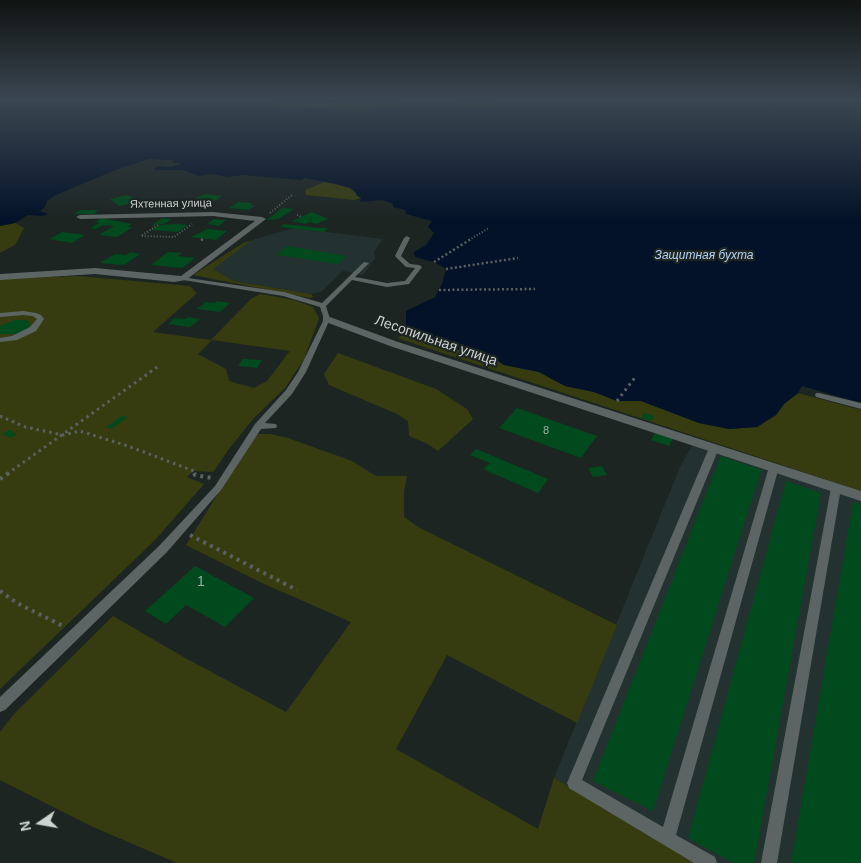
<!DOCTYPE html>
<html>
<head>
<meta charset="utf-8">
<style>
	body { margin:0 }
	#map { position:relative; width:861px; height:863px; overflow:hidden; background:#1d2523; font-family:Helvetica,sans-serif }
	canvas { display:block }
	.north { position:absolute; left:15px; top:798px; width:50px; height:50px; -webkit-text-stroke:4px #1d2523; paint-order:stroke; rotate:258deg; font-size:14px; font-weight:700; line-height:20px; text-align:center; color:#cdd2d2 }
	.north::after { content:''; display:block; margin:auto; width:18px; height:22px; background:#cdd2d2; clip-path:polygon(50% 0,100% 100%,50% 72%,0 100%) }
</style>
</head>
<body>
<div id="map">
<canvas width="861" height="863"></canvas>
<div class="north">N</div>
</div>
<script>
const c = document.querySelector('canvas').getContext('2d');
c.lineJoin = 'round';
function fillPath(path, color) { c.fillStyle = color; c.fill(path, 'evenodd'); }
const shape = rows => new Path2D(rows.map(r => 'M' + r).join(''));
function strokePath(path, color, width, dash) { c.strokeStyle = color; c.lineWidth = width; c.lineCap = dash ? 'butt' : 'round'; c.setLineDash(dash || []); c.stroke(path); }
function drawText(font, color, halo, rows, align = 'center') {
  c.font = font + ' Helvetica,sans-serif'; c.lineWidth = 4.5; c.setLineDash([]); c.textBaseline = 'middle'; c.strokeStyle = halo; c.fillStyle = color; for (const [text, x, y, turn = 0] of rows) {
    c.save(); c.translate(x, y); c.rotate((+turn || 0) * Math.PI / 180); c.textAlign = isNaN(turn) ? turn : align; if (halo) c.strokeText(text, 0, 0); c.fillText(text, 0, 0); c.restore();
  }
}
fillPath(shape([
	[294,228,383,239,374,251,375,258,363,275,343,271,321,292,311,294,234,281,213,269,252,240],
	[693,444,861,500,861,863,698,863,554,778,680,467]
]), '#233230');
fillPath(shape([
	[256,99,309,99,316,104,353,99,540,99,509,101,487,106,426,102,355,108,283,107],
	[325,182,350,188,361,198,354,200,306,195,305,190],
	[15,223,24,228,15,245,0,253,0,226],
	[252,240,213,269,234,281,311,294,313,297,310,298,193,275,243,243],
	[79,276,190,286,197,293,153,332,211,340,251,299,260,294,294,300,313,307,319,318,304,359,285,388,253,419,229,449,213,472,194,471,187,477,204,484,156,539,0,689,0,279],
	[212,340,290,351,267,381,254,388,229,381,226,369,198,354],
	[410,332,425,341,442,341,474,352,487,354,504,365,539,372,565,386,594,392,617,401,641,401,699,423,729,429,757,427,776,415,784,404,798,393,861,410,861,491,397,338],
	[338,353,436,389,467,409,473,419,438,451,426,443,409,436,408,421,397,414,329,385,324,374],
	[258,434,270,434,288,438,352,461,376,476,407,476,404,491,404,517,418,527,617,625,577,723,447,655,396,749,538,829,554,778,698,863,177,863,91,826,0,780,0,732,14,714,113,616,187,659,286,712,351,622,262,583,186,545,250,442]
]), '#373c10');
fillPath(shape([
	[0,99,251,99,257,104,254,106,275,110,312,108,362,112,389,107,414,106,413,105,422,104,486,109,519,102,555,102,556,99,861,99,861,403,802,386,798,393,784,404,776,415,757,427,729,429,699,423,641,401,617,401,594,392,565,386,539,372,504,365,487,354,449,348,442,341,425,341,410,332,406,325,406,311,435,297,442,284,446,269,434,262,415,257,414,252,426,245,434,233,428,227,432,221,406,214,405,210,393,207,393,204,382,200,360,202,361,198,356,195,356,192,350,188,337,184,304,178,302,180,243,175,228,177,211,174,199,176,183,170,155,170,155,168,159,166,170,167,183,164,172,162,173,160,149,159,118,169,56,195,47,201,45,207,40,211,48,214,43,216,28,215,15,223,0,226]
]), '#031228');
fillPath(shape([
	[205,194,222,196,205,207,186,207,196,198],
	[127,195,137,199,133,200,136,202,119,206,110,199],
	[238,202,252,203,250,205,255,205,249,210,229,208],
	[282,208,294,209,278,219,267,220],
	[80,210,98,210,94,214,75,214],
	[312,212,328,219,316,224,310,222,305,224,292,221],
	[102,218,132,224,127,227,133,227,117,237,99,235,114,226,103,225,96,229,90,228,99,223,95,222],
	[162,218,171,219,166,223,151,226],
	[214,219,226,220,219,226,207,224],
	[174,224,188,225,178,232,151,230,160,225],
	[284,224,320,228,328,228,324,232,280,227],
	[208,229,227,231,216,240,191,237],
	[62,232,85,235,72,243,49,239],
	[287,246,347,256,338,264,276,255],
	[130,252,140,254,124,265,100,263,115,254,126,255],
	[168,252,182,253,178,256,195,258,182,268,151,265],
	[217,301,230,303,220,312,197,309,206,302,215,303],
	[188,317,200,319,190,327,168,324,175,318,186,319],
	[15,320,26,320,31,324,27,329,17,334,0,334,0,326],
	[243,359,262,360,257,368,238,366],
	[517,408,597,436,581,458,499,428],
	[644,413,654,416,651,421,641,418],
	[122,416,128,417,111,429,106,427],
	[9,430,17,434,11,438,2,434],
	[656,431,674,437,669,446,651,440],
	[476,449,548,479,538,493,483,469,490,463,470,455],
	[721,456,761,470,653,811,593,781],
	[602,466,607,475,593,477,588,468],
	[786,481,821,493,754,863,734,863,688,838],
	[853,502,861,504,861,863,791,863],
	[195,566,254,598,225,627,186,605,166,624,145,611]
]), '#014a1d');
strokePath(shape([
	[858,99,858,120],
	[818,109,824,99],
	[758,120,790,99]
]), '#5a6160', 1, [1, 2]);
strokePath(shape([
	[270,213,292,195],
	[297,215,302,217],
	[158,225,141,236,174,237,192,224],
	[201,240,204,239],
	[469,240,489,228]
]), '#5a6160', 2, [1, 2]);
strokePath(shape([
	[201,240,204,239],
	[434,262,471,239],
	[446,269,518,258],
	[439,290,535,289]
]), '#5a6160', 2.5, [2, 2.5]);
strokePath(shape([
	[617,401,636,376],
	[0,416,25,427,63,435,80,431,128,446,194,471,195,474],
	[7,474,160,365]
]), '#5a6160', 3, [2.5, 4]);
strokePath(shape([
	[194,473,195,475,212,478],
	[0,479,9,473],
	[190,535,297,590],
	[0,591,17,603,63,626]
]), '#5a6160', 4, [3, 4.5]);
fillPath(shape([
	[407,236,410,238,401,256,410,264,419,265,422,267,409,284,387,287,352,280,326,306,330,319,306,372,292,394,265,423,276,424,277,426,276,428,261,429,221,490,167,552,5,710,0,712,0,697,159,546,215,486,255,424,286,390,298,372,324,319,320,307,283,296,183,280,180,278,181,277,284,292,322,303,364,262,369,263,355,277,387,283,405,281,415,268,406,267,395,256,404,238,407,236],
	[23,311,36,313,41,315,44,319,36,331,17,340,0,342,0,338,12,336,30,327,37,319,33,316,23,315,0,317,0,313,23,311],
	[816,393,819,393,861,403,861,409,816,397,815,395,816,393],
	[714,445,719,448,582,780,663,827,769,467,771,465,777,465,779,467,676,835,715,857,717,863,694,863,569,788,567,783,709,448,714,445],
	[836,485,839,486,841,488,777,863,761,863,831,488,833,486,836,485]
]), '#5d6564');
fillPath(shape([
	[213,212,262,217,266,219,186,280,174,282,95,274,0,280,0,274,95,268,181,276,255,221,213,216,80,219,76,217,80,215,213,212],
	[327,316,398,342,861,491,861,501,390,346,323,321,323,317,327,316]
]), '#5d6564');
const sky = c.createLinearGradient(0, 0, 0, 220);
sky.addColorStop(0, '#101413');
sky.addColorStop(0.45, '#3a4650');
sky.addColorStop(1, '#3a465000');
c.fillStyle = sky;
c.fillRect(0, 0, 861, 220);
drawText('11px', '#cdd2d2', '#1d2523', [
	["Яхтенная улица",171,204,-1]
]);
drawText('11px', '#9ab0a5', null, [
	["8",546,431]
]);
drawText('italic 12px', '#b4d2f7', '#1d2523', [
	["Защитная бухта",704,256]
]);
drawText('14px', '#cdd2d2', '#1d2523', [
	["Лесопильная улица",436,341,19]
]);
drawText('14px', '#9ab0a5', null, [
	["1",201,582]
]);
</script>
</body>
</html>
